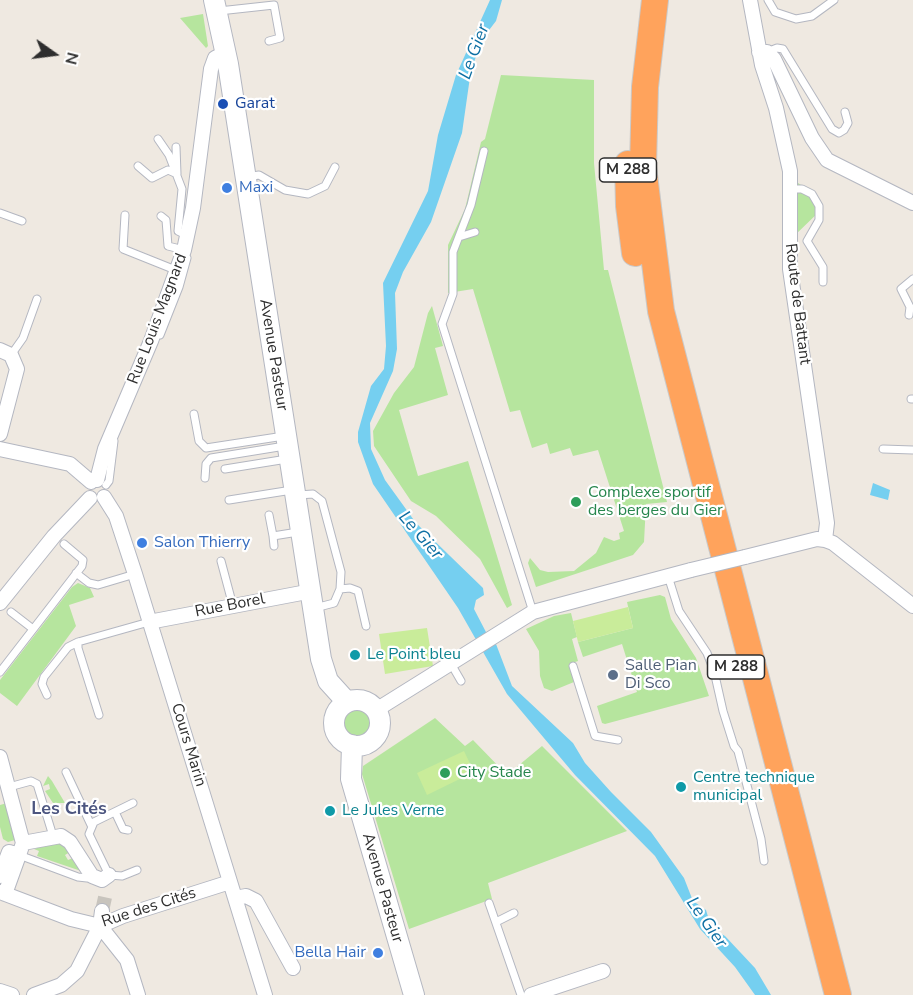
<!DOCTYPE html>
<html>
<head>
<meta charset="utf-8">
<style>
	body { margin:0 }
	#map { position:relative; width:913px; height:995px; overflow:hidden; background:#efe9e1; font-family:"Nunito Sans",sans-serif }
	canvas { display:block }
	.north { position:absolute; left:24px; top:24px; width:60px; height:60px; -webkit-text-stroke:4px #fff; paint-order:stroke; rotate:104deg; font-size:16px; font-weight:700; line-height:24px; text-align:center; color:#2e2e2e }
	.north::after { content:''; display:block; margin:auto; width:21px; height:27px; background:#2e2e2e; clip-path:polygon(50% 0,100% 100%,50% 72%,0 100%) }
</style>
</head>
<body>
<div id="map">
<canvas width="913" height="995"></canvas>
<div class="north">N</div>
</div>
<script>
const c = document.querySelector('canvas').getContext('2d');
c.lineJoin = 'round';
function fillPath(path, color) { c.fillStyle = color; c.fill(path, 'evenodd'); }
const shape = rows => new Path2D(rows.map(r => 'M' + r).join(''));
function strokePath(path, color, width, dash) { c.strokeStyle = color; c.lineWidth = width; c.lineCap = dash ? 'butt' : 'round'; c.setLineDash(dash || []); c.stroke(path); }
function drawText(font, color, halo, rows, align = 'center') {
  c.font = font + ' "Nunito Sans",sans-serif'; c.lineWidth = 4.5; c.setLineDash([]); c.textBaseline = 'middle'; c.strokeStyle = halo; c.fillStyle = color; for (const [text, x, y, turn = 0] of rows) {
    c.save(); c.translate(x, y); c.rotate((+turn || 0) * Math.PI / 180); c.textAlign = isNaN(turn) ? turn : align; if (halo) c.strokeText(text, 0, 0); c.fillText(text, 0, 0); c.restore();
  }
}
fillPath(shape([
	[203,14,208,46,206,48,180,18],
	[501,75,594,80,594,163,604,270,608,270,667,502,646,504,644,542,633,555,536,587,528,563,530,558,540,570,548,572,574,571,596,553,604,537,614,541,620,539,619,533,624,531,598,450,573,456,570,448,550,454,547,443,532,448,520,410,510,412,473,289,448,293,448,245,465,209,481,142,485,139],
	[795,181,816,195,822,209,793,237],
	[432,306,443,346,435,348,448,395,399,410,418,476,468,461,512,605,507,608,480,559,436,516,411,501,374,446,373,431,394,393,414,367,428,313],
	[78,583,90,588,94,597,69,605,76,626,17,706,0,693,0,680,72,587],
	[660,595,665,597,671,619,696,658,709,696,605,724,602,723,597,706,637,692,622,644,583,657,578,642,633,628,627,602],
	[571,613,577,637,572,639,578,661,569,664,574,682,552,691,544,688,540,676,539,651,526,629,554,616],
	'343 722a15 15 0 1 1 30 0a15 15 0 1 1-30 0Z',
	[435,718,465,746,473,740,507,775,542,746,627,831,488,883,492,899,409,929,362,774,363,766],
	[48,776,52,781,65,803,53,803,45,791,50,789,49,784,43,786],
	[7,803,15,840,8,842,3,839,0,827,0,805],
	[60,841,70,852,65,855,68,860,73,858,81,871,37,856,39,851,34,849]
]), '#b6e59e');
fillPath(shape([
	[628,607,633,628,578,642,573,621],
	[427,628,433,666,385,674,379,634],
	[464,751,474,772,427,795,417,773]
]), '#c9ec9a');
fillPath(shape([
	[490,0,502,0,496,21,483,38,471,70,462,133,431,222,403,272,395,293,397,349,393,371,370,423,371,449,385,480,416,523,483,588,484,595,476,600,474,609,487,634,488,648,496,644,512,686,573,743,585,763,611,792,651,832,684,878,693,901,706,910,711,927,725,936,755,968,771,995,755,995,735,967,700,929,655,856,575,775,507,694,458,608,373,484,358,442,358,432,371,386,384,369,386,346,383,283,428,191,438,135,456,75],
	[873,483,890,490,888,500,870,495]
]), '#75cff0');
strokePath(shape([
	[102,911,106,893]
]), '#c8c4bd', 14, [14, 7]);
const lane = shape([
	[768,0,775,12,796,19,812,16,834,0],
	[219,11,274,5,280,38,269,41],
	[767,52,777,48,783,49,832,129,839,133,844,130,848,123,845,112],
	[158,139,169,155,182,189,178,231,188,236],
	[484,151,471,205,453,252,453,294,442,324,533,612],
	[138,166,152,178,168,170,177,174,176,147],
	[246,177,259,175,285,190,308,194,325,186,335,167],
	[790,189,802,189,812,194,819,206,819,220,807,241,823,267,823,282],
	[0,213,22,221],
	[125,215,123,249,178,271],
	[161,216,166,220,168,246,184,250],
	[459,237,475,232],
	[909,315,910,307,901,289,913,279],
	[160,335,179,287,187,258],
	[11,355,23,338,37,299],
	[911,399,913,399],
	[194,414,199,441,206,448,284,436],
	[883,449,913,450],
	[225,469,287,459],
	[205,478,206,464,211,458,285,446],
	[106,485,109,481,114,441],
	[298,495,313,494,322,501,341,572,340,589,334,603,315,608],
	[229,500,292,490],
	[269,515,273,536,298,532],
	[273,536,274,546],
	[221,561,233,606],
	[76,573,89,583,98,585,135,574],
	[668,576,679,611,707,653,714,671,723,711,734,746,738,751,761,839,764,861],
	[340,589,350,588,358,591,366,626],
	[11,612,33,629],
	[450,662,461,681],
	[573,666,595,736,618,740],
	[0,672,82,566,83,560,64,544],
	[47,695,42,684,44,677,68,647,78,642],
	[99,715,78,648,78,642,149,622],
	[66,772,91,825],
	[9,787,31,781,37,784,53,836],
	[133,803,94,822,89,834,109,875,122,876,137,870],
	[115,812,123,829,128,830],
	[19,855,78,877,87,878,92,876],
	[489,903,521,995],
	[496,922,514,913]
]);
const street = shape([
	[750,0,762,65,776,108,790,171,790,269,827,523,825,540],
	[759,52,767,52,774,59,812,138,827,160,913,203],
	[0,350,11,355,17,369,0,434],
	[0,449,70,464,91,482],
	[97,480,105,449,151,341,184,250,193,208,211,69,215,58,225,53],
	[104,497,116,516,135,574,265,995],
	[745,557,817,539,825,540,833,543,913,606],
	[0,603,54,536,90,498],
	[149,622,312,591],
	[376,710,533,612,691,570],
	[0,757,23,843,19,855,9,852,0,876],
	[23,843,61,836,70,842,92,876,102,880,109,875],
	[0,892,71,919,100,926,123,916,230,882],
	[5,894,19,855],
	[235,898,246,896,256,901,293,968],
	[100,926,127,960,138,995],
	[0,991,12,995],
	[34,995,61,985,77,971,100,926,102,911],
	[531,995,603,971]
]);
const secondary = shape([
	[214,0,228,64,321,659,328,681,347,702],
	'334 723a23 23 0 1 1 46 0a23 23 0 1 1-46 0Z',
	[352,745,351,779,414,995]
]);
const highway = shape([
	[655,0,645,87,643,167,661,311,838,995],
	[628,164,629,206,635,253]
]);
strokePath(lane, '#b4b7c1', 9);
strokePath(street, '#b4b7c1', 16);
strokePath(secondary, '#b4b7c1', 22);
strokePath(highway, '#c9c9c9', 28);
strokePath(lane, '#fff', 7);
strokePath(street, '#fff', 14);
strokePath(secondary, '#fff', 20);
strokePath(highway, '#ffa35c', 26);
const streetBridge = shape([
	[691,570,745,557]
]);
strokePath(streetBridge, '#b4b7c1', 16, []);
strokePath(streetBridge, '#fff', 14);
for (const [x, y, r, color] of [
	[223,104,6,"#1a4fb4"],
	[227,188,6,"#3f7fe0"],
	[576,502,6,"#2e9e5b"],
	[142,543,6,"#3f7fe0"],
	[355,655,6,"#0f9aa8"],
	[613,675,6,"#5c6f8a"],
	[445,773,6,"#2e9e5b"],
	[681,787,6,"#0f9aa8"],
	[330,811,6,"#0f9aa8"],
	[378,953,6,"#3f7fe0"]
]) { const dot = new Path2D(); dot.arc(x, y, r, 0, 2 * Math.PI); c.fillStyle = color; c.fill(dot); strokePath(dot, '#fff', 2); }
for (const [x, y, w] of [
	[628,170,57],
	[736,667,57]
]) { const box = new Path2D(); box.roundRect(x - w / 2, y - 12, w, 24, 4.5); c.fillStyle = '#fff'; c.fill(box); strokePath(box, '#2e2e2e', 1.5); }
drawText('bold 15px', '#2e2e2e', null, [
	["M 288",628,170],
	["M 288",736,667]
]);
drawText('16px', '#164399', '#fff', [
	["Garat",235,104]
], 'left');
drawText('16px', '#366cbe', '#fff', [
	["Maxi",239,188],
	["Salon Thierry",154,543],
	["Bella Hair",366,953,"right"]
], 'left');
drawText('16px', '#2e2e2e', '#fff', [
	["Route de Battant",797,304,83],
	["Rue Louis Magnard",158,319,-69],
	["Avenue Pasteur",273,355,81],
	["Rue Borel",230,606,-11],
	["Cours Marin",188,745,73],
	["Avenue Pasteur",382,888,74],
	["Rue des Cités",149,908,-18]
]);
drawText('16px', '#27864d', '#fff', [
	["Complexe sportif",588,493],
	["des berges du Gier",588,511],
	["City Stade",457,773]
], 'left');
drawText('16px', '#0d838f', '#fff', [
	["Le Point bleu",367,655],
	["Centre technique",693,778],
	["municipal",693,796],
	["Le Jules Verne",342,811]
], 'left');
drawText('16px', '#4e5e75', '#fff', [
	["Salle Pian",625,666],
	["Di Sco",625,684]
], 'left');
drawText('italic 18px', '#0d6fa3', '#fff', [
	["Le Gier",475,52,-70],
	["Le Gier",420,536,49],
	["Le Gier",706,923,55]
]);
drawText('bold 18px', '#4d5680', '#fff', [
	["Les Cités",69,810]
]);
</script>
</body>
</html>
